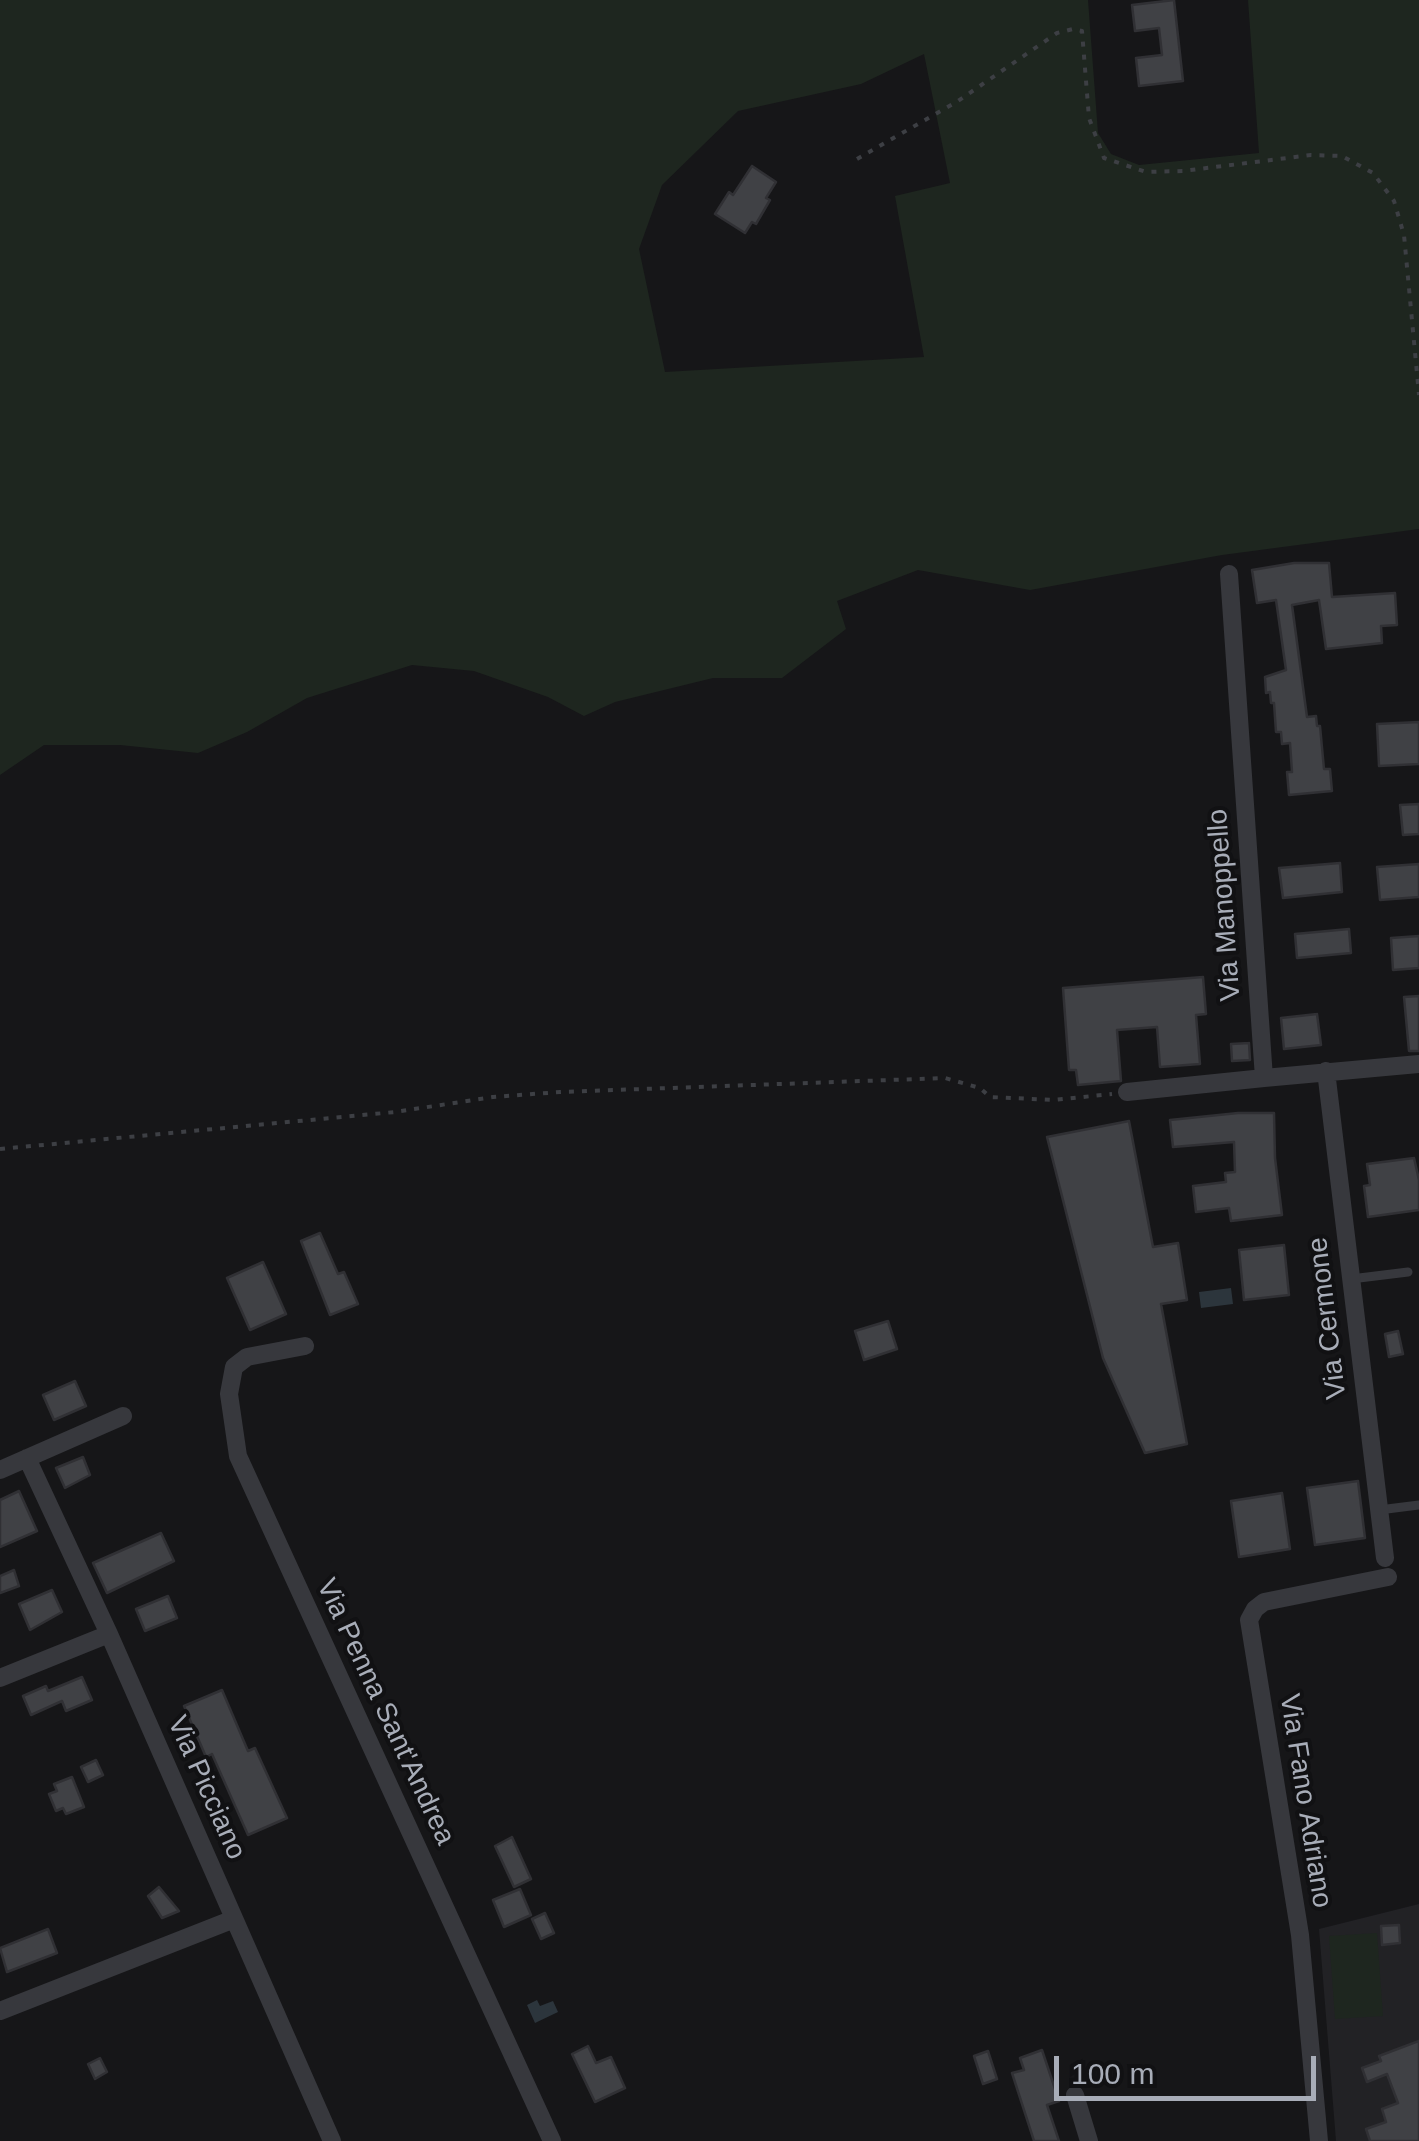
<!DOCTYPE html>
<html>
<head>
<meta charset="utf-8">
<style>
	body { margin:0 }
	#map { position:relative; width:1419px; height:2141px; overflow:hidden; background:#161618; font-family:Helvetica,sans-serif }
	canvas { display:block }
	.scale { position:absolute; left:1054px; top:2056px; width:262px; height:45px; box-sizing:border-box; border:5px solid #a8adb8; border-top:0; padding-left:12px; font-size:30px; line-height:35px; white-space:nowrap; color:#a8adb8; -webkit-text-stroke:8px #111113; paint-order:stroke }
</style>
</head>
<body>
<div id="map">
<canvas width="1419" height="2141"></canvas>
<div class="scale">100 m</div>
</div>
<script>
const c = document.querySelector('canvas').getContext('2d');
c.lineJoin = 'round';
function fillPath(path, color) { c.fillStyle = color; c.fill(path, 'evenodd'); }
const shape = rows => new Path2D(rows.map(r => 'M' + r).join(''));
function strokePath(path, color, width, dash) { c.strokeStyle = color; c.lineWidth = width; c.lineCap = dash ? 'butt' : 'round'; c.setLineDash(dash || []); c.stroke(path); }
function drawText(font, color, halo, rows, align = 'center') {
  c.font = font + ' Helvetica,sans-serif'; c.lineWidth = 8; c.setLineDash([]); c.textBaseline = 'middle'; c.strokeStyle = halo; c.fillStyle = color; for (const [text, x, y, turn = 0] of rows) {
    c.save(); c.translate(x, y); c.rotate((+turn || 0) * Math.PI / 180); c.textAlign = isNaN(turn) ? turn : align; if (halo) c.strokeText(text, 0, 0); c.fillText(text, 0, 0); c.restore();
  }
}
fillPath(shape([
	[1419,1904,1419,2141,1336,2141,1319,1929]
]), '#222225');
fillPath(shape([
	[0,0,1088,0,1098,133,1111,154,1139,165,1259,153,1248,0,1419,0,1419,529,1222,555,1030,590,918,570,837,601,846,629,782,678,713,678,615,702,584,716,548,697,474,671,412,665,307,698,247,732,198,753,120,745,44,745,0,775],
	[924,54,950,183,895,196,924,357,665,372,639,249,662,185,738,111,861,84],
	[1377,1933,1383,2016,1335,2019,1329,1936]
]), '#1e261f');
fillPath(shape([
	[1231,1288,1233,1304,1201,1308,1199,1292],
	[537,2000,540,2006,553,2001,558,2012,535,2023,527,2005]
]), '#2c353c');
const building = shape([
	[1174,0,1183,81,1139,86,1136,58,1162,55,1159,28,1135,31,1132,5,1174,0],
	[752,166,776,182,766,198,770,200,756,224,752,222,745,233,715,214,729,192,733,195,752,166],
	[1294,563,1329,563,1332,597,1395,593,1397,625,1381,626,1382,643,1326,649,1319,600,1292,605,1307,717,1316,716,1317,726,1320,726,1324,769,1330,769,1332,791,1289,795,1287,772,1292,772,1290,743,1282,744,1281,732,1276,732,1274,703,1271,703,1270,692,1266,693,1265,677,1286,670,1276,600,1257,603,1252,570,1294,563],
	[1419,722,1419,764,1379,766,1377,724,1419,722],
	[1419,804,1419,834,1403,835,1400,805,1419,804],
	[1340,863,1342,892,1283,898,1279,868,1340,863],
	[1419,864,1419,897,1380,900,1377,867,1419,864],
	[1349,929,1351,953,1297,958,1295,934,1349,929],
	[1419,936,1419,968,1393,970,1391,938,1419,936],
	[1203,977,1206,1014,1196,1015,1200,1064,1160,1067,1157,1027,1117,1030,1121,1081,1078,1085,1076,1070,1069,1070,1063,988,1203,977],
	[1419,996,1419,1051,1409,1051,1404,997,1419,996],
	[1317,1014,1321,1045,1284,1049,1281,1018,1317,1014],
	[1249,1043,1250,1060,1232,1061,1231,1044,1249,1043],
	[1238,1113,1274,1113,1275,1158,1282,1215,1231,1221,1229,1208,1196,1212,1193,1186,1226,1182,1225,1173,1235,1172,1234,1142,1173,1147,1170,1120,1238,1113],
	[1129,1121,1153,1247,1178,1243,1187,1300,1161,1304,1187,1444,1145,1453,1103,1358,1047,1137,1129,1121],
	[1414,1158,1419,1180,1419,1210,1368,1217,1364,1186,1370,1185,1367,1164,1414,1158],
	[320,1233,338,1274,344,1272,358,1304,330,1315,301,1241,320,1233],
	[1284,1245,1289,1295,1244,1300,1239,1250,1284,1245],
	[263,1262,286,1314,250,1330,227,1278,263,1262],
	[888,1321,897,1349,864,1360,855,1331,888,1321],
	[1398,1331,1403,1354,1389,1357,1385,1334,1398,1331],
	[75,1381,86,1406,54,1420,43,1395,75,1381],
	[83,1457,90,1475,65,1488,56,1468,83,1457],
	[1358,1481,1365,1538,1315,1545,1307,1488,1358,1481],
	[19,1491,37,1531,0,1547,0,1500,19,1491],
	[1282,1493,1290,1549,1239,1557,1231,1501,1282,1493],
	[161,1533,174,1561,107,1593,93,1563,161,1533],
	[14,1570,19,1586,0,1593,0,1576,14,1570],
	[52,1590,62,1612,30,1630,19,1604,52,1590],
	[168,1596,177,1618,145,1631,136,1609,168,1596],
	[82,1677,92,1700,66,1711,62,1701,31,1715,23,1696,46,1686,48,1691,82,1677],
	[222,1690,248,1751,255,1748,287,1818,248,1835,212,1754,206,1757,184,1706,222,1690],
	[96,1760,103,1775,88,1782,81,1767,96,1760],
	[72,1777,84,1807,66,1814,63,1808,56,1811,49,1794,57,1791,54,1784,72,1777],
	[512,1837,531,1879,514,1887,495,1846,512,1837],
	[159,1887,179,1911,162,1918,148,1896,159,1887],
	[520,1889,531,1915,504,1927,493,1900,520,1889],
	[545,1913,554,1933,541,1939,532,1919,545,1913],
	[1399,1925,1400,1943,1382,1945,1381,1926,1399,1925],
	[48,1929,57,1953,7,1972,0,1948,48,1929],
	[1419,2041,1419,2141,1370,2141,1366,2129,1386,2122,1382,2109,1398,2103,1387,2074,1367,2082,1362,2068,1381,2061,1379,2056,1419,2041],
	[588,2046,596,2063,611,2057,625,2088,595,2102,572,2054,588,2046],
	[1042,2050,1059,2101,1047,2105,1059,2141,1034,2141,1012,2073,1024,2070,1020,2058,1042,2050],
	[988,2051,997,2079,983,2084,974,2056,988,2051],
	[100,2058,107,2072,95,2079,88,2064,100,2058]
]);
fillPath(building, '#404145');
strokePath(building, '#303034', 2.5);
strokePath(shape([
	[857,159,958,101,1057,33,1073,29,1082,31,1089,118,1104,158,1146,172,1183,171,1311,155,1342,156,1373,173,1394,201,1404,235,1419,395],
	[0,1149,395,1112,493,1097,560,1092,945,1078,980,1088,990,1097,1053,1100,1112,1094]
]), '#3d3f44', 4, [5, 8]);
strokePath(shape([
	[1351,1279,1408,1272],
	[1379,1510,1419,1505]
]), '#37383d', 9);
strokePath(shape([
	[1229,574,1264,1078,1419,1064],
	[1326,1071,1385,1558],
	[1127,1092,1264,1078],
	[305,1346,247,1357,234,1367,229,1394,238,1456,552,2141],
	[27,1458,109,1634,332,2141],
	[0,1470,123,1416],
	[0,1678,109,1634],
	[0,2011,234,1919],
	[1075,2095,1089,2141],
	[1319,2141,1300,1935,1249,1620,1255,1609,1264,1602,1388,1577]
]), '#37383d', 18);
drawText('28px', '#a8adb8', '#111113', [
	["Via Manoppello",1225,905,-94],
	["Via Cermone",1328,1318,-97],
	["Via Penna Sant'Andrea",385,1712,65],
	["Via Picciano",206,1788,66],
	["Via Fano Adriano",1305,1801,81]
]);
</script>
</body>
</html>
